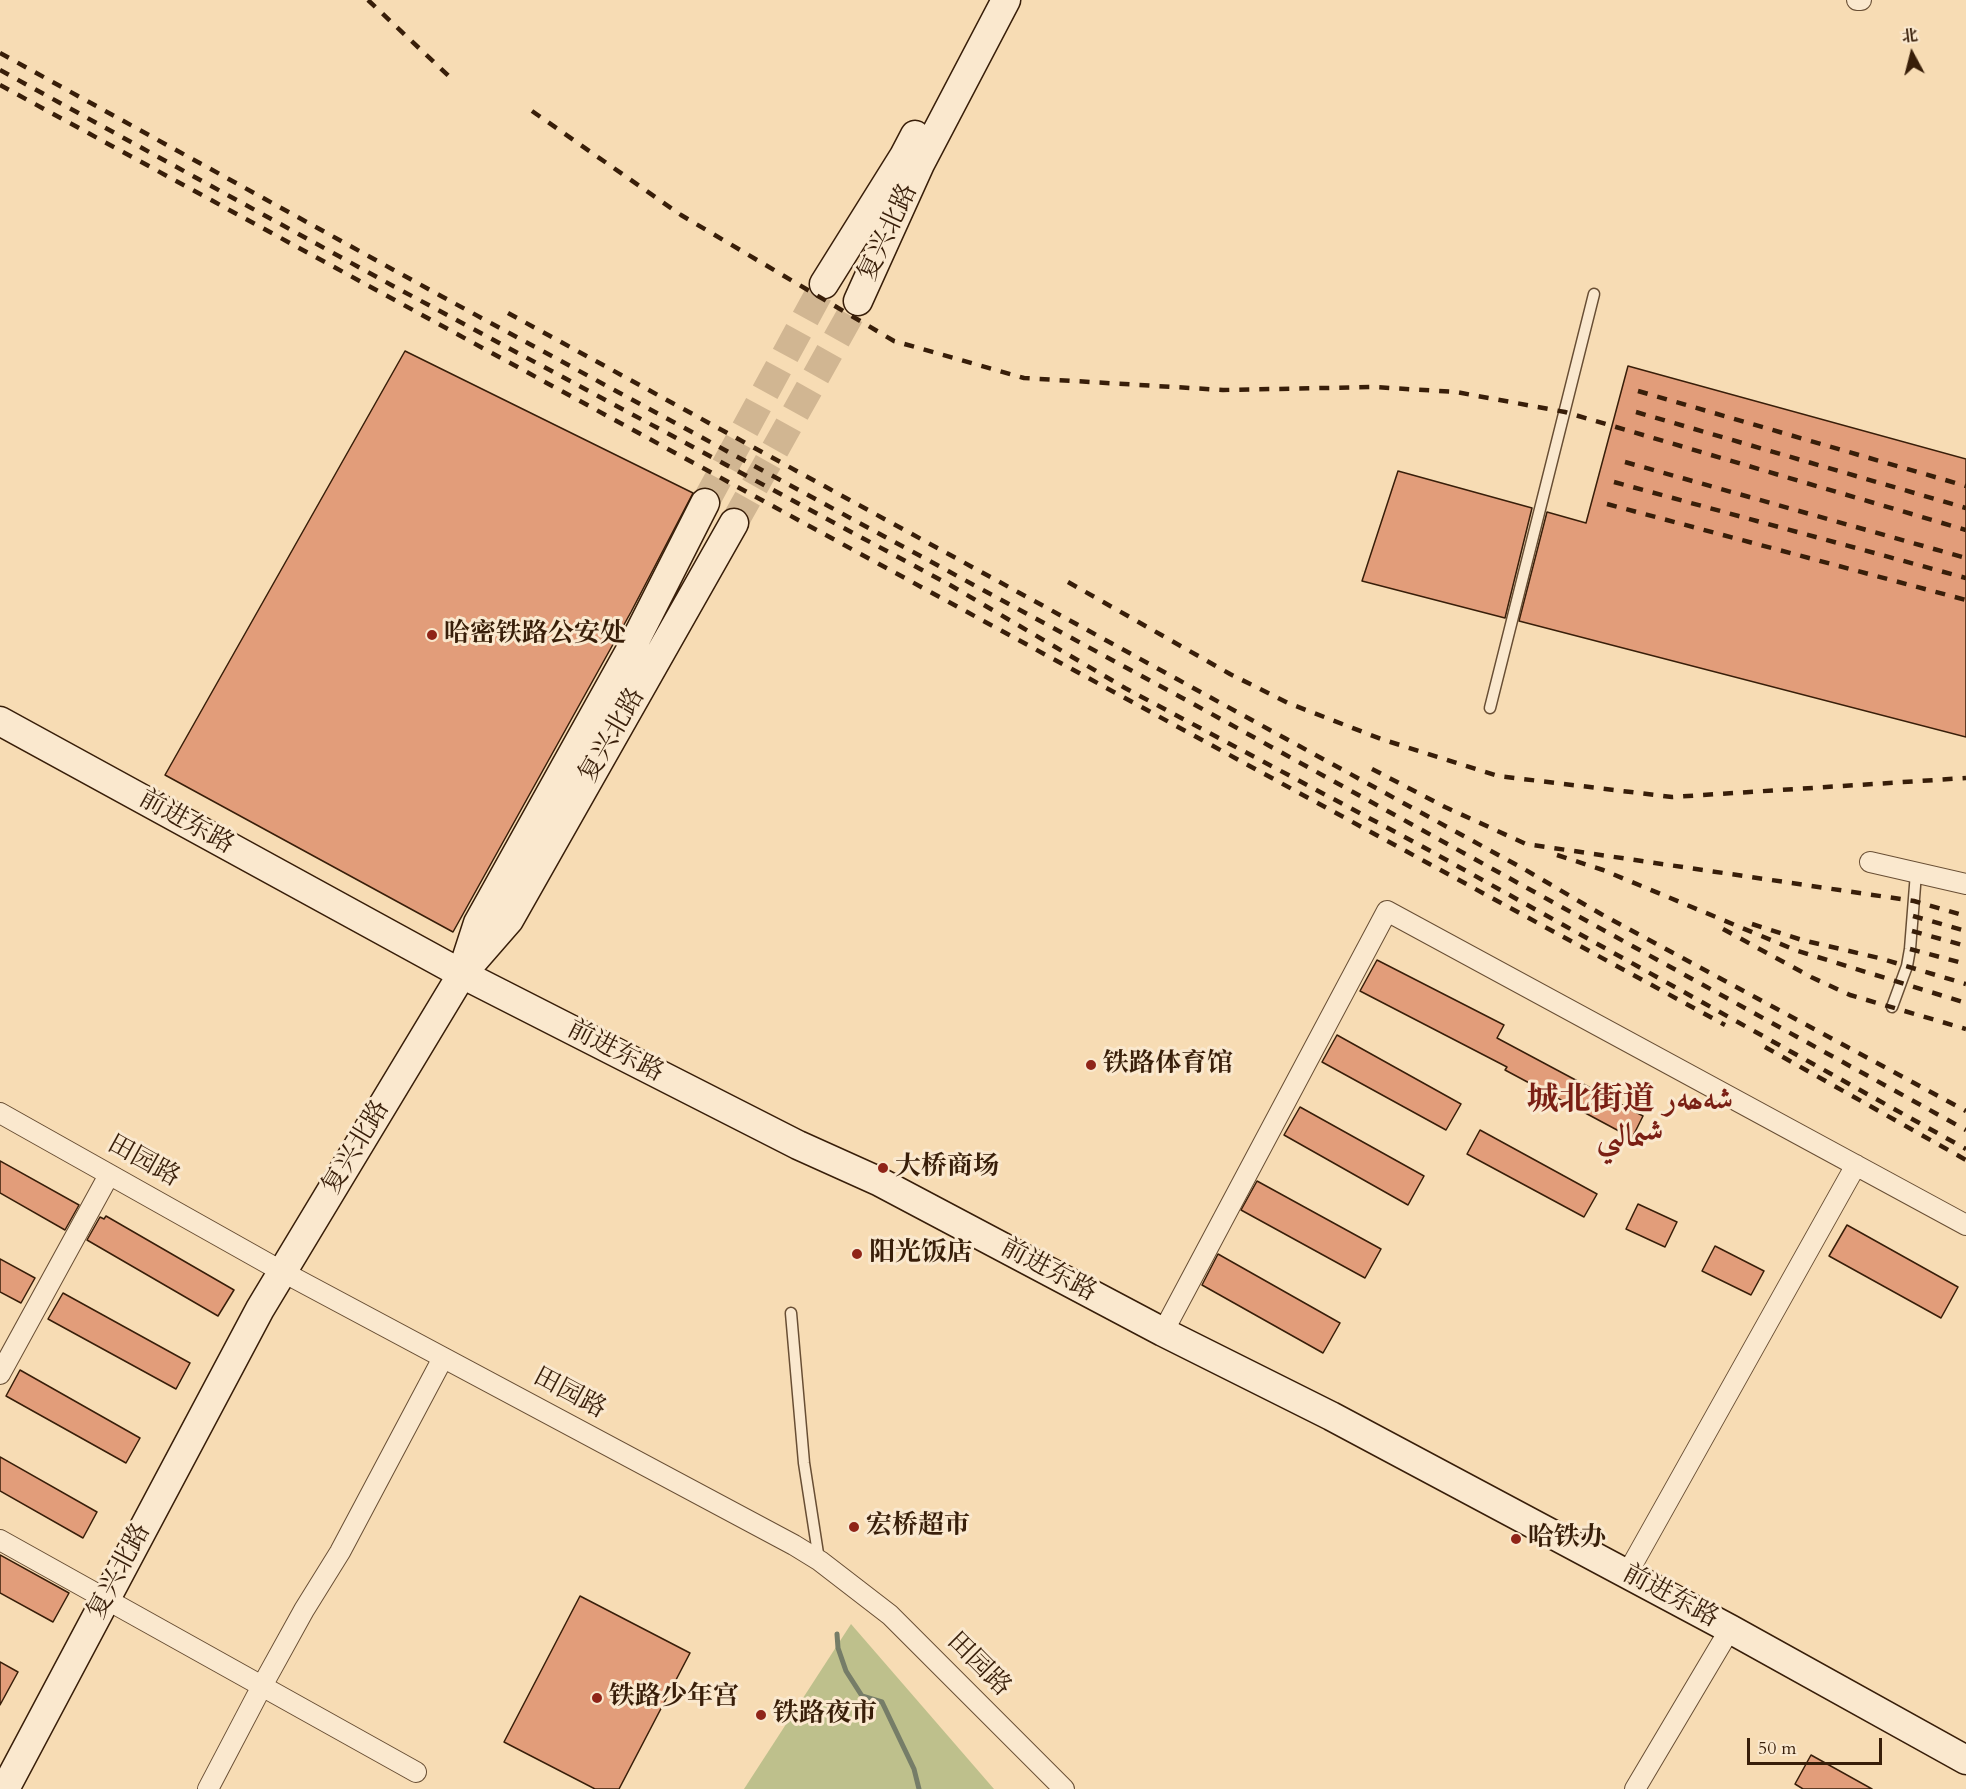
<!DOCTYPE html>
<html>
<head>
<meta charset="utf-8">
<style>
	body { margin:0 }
	#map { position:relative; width:1966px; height:1789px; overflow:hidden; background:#f7dcb4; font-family:Cardo,"Noto Serif SC",serif }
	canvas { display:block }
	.north { position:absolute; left:1882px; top:24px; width:60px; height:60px; -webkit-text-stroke:4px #fae8ce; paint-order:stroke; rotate:353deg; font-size:16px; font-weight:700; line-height:24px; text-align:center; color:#381e09 }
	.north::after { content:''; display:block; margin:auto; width:21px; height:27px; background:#381e09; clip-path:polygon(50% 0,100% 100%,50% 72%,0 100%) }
	.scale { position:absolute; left:1747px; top:1738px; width:135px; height:27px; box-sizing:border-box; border:3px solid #381e09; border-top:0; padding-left:8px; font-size:18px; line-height:21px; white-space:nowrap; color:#381e09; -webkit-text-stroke:4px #fae8ce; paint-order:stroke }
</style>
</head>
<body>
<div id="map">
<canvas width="1966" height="1789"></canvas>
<div class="north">北</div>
<div class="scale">50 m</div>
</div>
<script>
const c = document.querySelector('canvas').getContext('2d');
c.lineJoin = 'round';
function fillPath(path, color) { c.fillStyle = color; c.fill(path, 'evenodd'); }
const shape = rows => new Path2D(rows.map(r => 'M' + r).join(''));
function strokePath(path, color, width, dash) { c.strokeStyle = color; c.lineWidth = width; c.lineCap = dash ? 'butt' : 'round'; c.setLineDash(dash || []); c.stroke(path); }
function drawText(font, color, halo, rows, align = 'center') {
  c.font = font + ' Cardo,Amiri,"Noto Serif SC",serif'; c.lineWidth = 6; c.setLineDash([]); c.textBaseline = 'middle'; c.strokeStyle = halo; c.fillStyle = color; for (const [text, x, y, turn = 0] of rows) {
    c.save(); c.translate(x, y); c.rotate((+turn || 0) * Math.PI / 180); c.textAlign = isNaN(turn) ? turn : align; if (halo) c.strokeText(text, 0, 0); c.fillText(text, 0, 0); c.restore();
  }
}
fillPath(shape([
	[851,1624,994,1789,744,1789]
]), '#bec08c');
strokePath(shape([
	[837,1634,838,1648,846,1671,862,1696,882,1702,914,1769,919,1789]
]), '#767d68', 5);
const building = shape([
	[405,351,693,493,631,612,453,932,165,775,405,351],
	[1628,366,1966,459,1966,737,1519,621,1547,512,1586,523,1628,366],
	[1398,471,1532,508,1505,618,1362,581,1398,471],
	[1377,960,1504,1025,1497,1038,1643,1116,1632,1138,1505,1070,1507,1067,1360,991,1377,960],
	[1337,1035,1461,1104,1446,1130,1322,1062,1337,1035],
	[1300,1107,1424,1176,1408,1205,1284,1135,1300,1107],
	[1480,1130,1597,1194,1584,1217,1467,1154,1480,1130],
	[0,1161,79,1205,65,1230,0,1193,0,1161],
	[1257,1181,1381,1249,1365,1278,1241,1210,1257,1181],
	[1638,1204,1677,1222,1665,1247,1626,1229,1638,1204],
	[106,1216,234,1290,218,1316,87,1240,100,1217,104,1219,106,1216],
	[1847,1225,1958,1287,1941,1318,1829,1256,1847,1225],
	[1715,1246,1764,1271,1751,1295,1702,1271,1715,1246],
	[1218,1254,1340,1323,1323,1353,1202,1285,1218,1254],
	[0,1259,35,1278,21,1303,0,1292,0,1259],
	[63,1293,190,1363,176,1389,48,1319,63,1293],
	[20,1370,140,1438,126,1463,6,1396,20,1370],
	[0,1457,97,1512,83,1538,0,1491,0,1457],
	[0,1555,69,1593,53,1622,0,1593,0,1555],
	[580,1596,690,1653,619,1789,595,1789,504,1742,580,1596],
	[0,1662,18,1672,0,1705,0,1662],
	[1811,1755,1872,1789,1803,1789,1795,1784,1811,1755]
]);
fillPath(building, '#e29d7a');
strokePath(building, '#381e09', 1.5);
strokePath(shape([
	[705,503,824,284],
	[734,523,858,301]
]), '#d1b692', 28, [28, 14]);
const lane = shape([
	[1490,708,1594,294],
	[1892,1007,1907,966,1910,949,1916,873],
	[791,1313,804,1463,819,1560]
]);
const street = shape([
	[1857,0,1861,0],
	[1870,862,1966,884],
	[0,1113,283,1272,794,1545,820,1561,890,1615,1064,1789],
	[1163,1332,1387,911,1966,1225],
	[0,1374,109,1175],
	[0,1540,416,1772],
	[1627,1574,1856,1165],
	[208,1789,262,1686,304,1610,340,1552,443,1358],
	[1635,1789,1730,1629]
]);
const secondary = shape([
	[824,284,904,156,915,135],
	[858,301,920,164,1006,0],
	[0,721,462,974,798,1145,878,1181,1163,1332,1331,1416,1730,1629,1966,1760],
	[465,963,478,923,632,647,705,503],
	[5,1789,260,1309,462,974,509,920,734,523]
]);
strokePath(lane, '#684e34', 13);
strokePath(street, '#684e34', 22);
strokePath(secondary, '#381e09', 31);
strokePath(lane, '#fae8ce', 10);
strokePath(street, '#fae8ce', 20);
strokePath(secondary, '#fae8ce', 28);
strokePath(shape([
	[368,0,454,81],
	[0,53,441,296,1208,712,1966,1130],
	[0,70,395,287,950,585,1125,688,1416,843,1966,1149],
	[0,85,1725,1025],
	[532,111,681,215,894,341,1024,378,1223,390,1374,387,1456,392,1565,412,1966,530],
	[508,313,1524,869,1601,914,1966,1111],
	[1638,391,1966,486],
	[1636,412,1966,508],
	[1625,462,1966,558],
	[1614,482,1966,578],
	[1607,504,1966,600],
	[1068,582,1230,674,1288,703,1381,739,1498,776,1672,797,1966,778],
	[1372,769,1445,807,1526,844,1914,901,1966,916],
	[1557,855,1603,870,1795,950,1966,1003],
	[1913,916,1966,931],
	[1752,924,1802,940,1879,958,1966,984],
	[1723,929,1811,977,1850,995,1966,1029],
	[1912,931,1966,946],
	[1910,949,1966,964],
	[1765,1047,1966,1160]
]), '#381e09', 4.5, [10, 10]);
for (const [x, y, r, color] of [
	[432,635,6,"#8f2418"],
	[1091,1065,6,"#8f2418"],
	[883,1168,6,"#8f2418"],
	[857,1254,6,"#8f2418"],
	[854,1527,6,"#8f2418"],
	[1516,1539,6,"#8f2418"],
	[597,1698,6,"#8f2418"],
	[761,1715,6,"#8f2418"]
]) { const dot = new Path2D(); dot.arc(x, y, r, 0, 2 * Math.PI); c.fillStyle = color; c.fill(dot); strokePath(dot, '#fae8ce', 2); }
drawText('26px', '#381e09', '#fae8ce', [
	["复兴北路",889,233,-65],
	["复兴北路",613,736,-60],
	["前进东路",186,823,29],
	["前进东路",615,1052,27],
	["复兴北路",357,1148,-59],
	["田园路",143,1162,29],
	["前进东路",1048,1271,28],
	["田园路",569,1394,28],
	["复兴北路",120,1572,-62],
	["前进东路",1670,1597,28],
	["田园路",978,1665,45]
]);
drawText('bold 26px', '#381e09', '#fae8ce', [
	["哈密铁路公安处",444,635],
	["铁路体育馆",1103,1065],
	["大桥商场",895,1168],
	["阳光饭店",869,1254],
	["宏桥超市",866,1527],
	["哈铁办",1528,1539],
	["铁路少年宫",609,1698],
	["铁路夜市",773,1715]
], 'left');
drawText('bold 32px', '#7a1f14', '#fae8ce', [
	["城北街道 شەھەر",1630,1102],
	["شىمالىي",1630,1139]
]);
</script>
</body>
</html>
